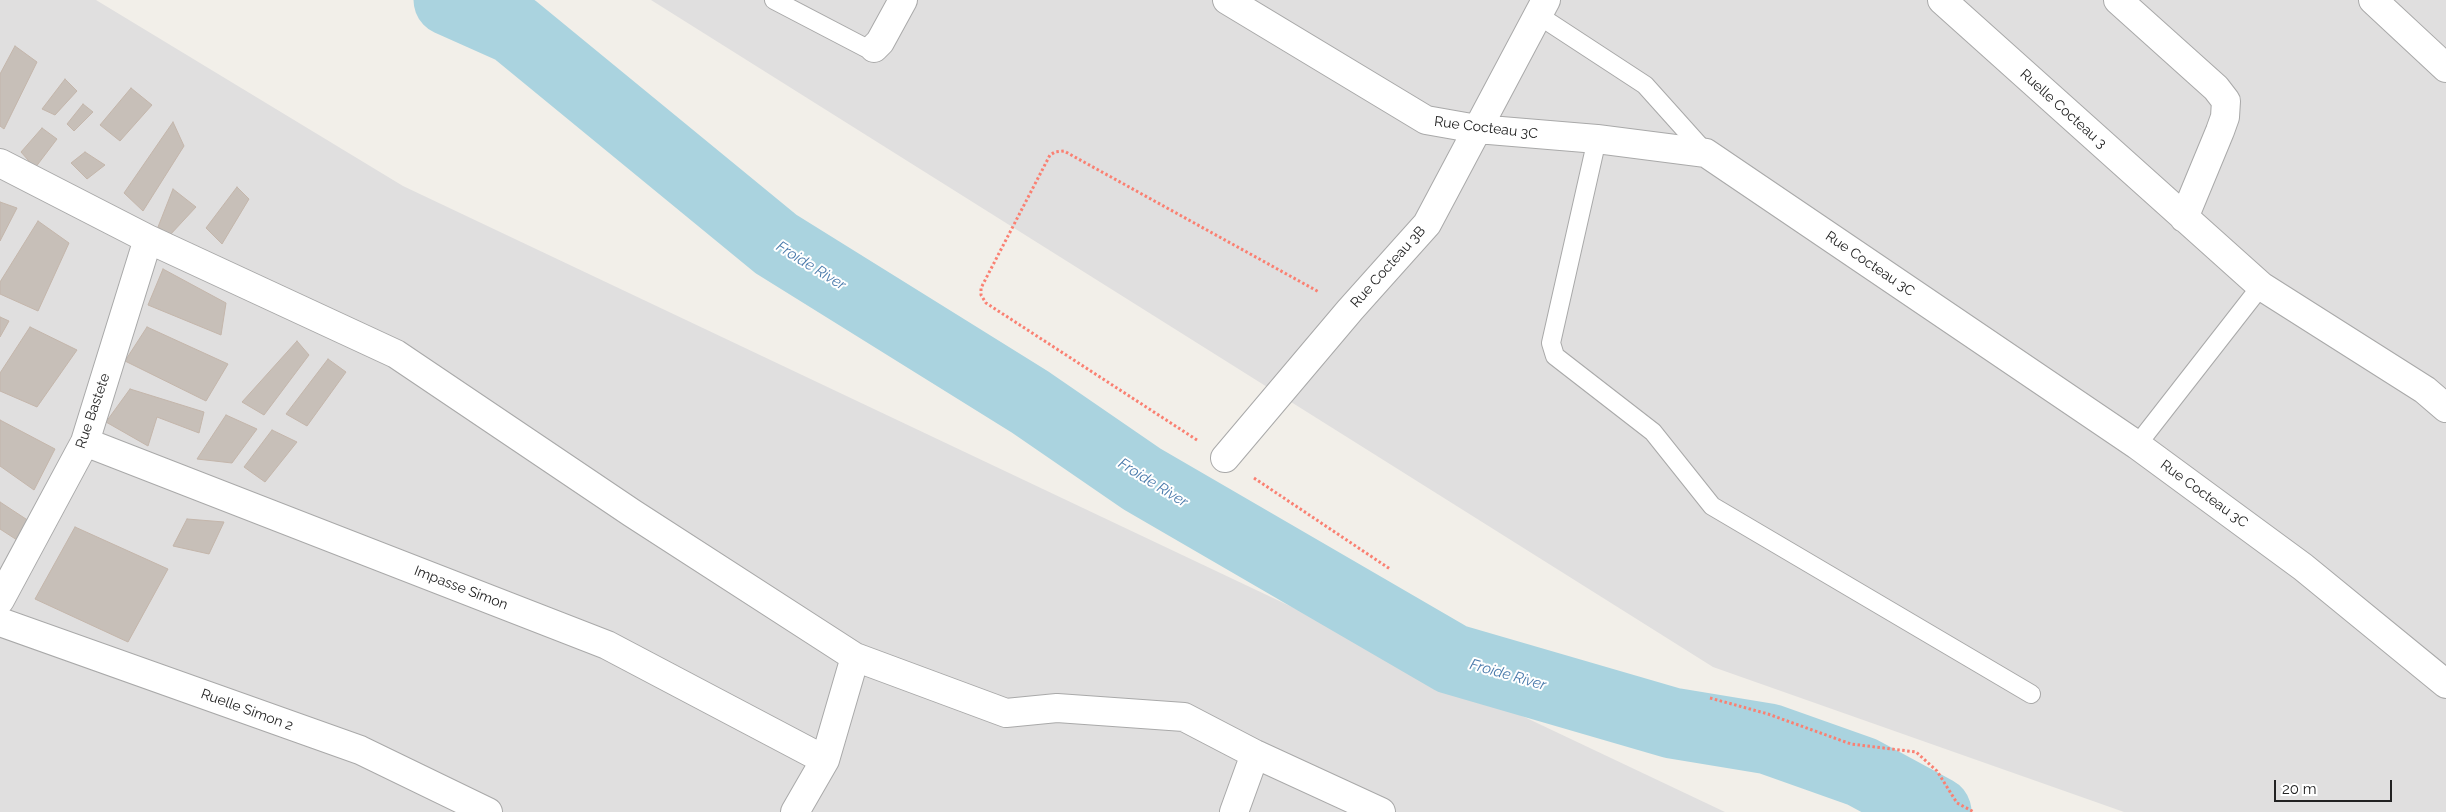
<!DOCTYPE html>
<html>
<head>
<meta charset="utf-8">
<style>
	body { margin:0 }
	#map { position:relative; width:2446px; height:812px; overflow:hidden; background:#f2efe9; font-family:Raleway,sans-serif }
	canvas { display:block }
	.scale { position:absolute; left:2274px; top:780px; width:118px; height:22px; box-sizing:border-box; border:2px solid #222; border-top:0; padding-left:6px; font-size:15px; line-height:18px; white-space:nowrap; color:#222; -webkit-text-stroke:4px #fff; paint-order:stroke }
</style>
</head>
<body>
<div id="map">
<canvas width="2446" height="812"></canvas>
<div class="scale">20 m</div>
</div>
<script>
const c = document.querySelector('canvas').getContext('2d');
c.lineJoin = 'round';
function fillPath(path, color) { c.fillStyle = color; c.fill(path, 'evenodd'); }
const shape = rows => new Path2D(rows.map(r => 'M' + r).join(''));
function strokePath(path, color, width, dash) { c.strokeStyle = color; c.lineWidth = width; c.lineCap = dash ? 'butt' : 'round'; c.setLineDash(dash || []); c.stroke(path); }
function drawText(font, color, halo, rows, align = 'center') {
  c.font = font + ' Raleway,sans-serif'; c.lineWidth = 4; c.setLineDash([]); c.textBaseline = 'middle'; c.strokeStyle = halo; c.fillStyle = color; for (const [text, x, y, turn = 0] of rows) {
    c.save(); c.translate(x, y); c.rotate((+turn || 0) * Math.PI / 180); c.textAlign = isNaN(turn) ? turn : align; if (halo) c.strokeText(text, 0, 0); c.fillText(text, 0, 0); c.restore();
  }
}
fillPath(shape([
	[0,0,96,0,403,186,1725,812,0,812],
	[651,0,2446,0,2446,812,2124,812,1713,667]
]), '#e0dfdf');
strokePath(shape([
	[449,0,514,29,776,244,1030,402,1142,479,1452,659,1672,723,1769,739,1862,772,1936,812]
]), '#aad3df', 71);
const building = shape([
	[15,46,37,62,4,129,0,126,0,74,15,46],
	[65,79,77,91,55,115,42,109,65,79],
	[131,88,152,105,120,141,100,125,131,88],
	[83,104,93,112,74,131,67,124,83,104],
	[173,122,184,146,143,211,124,193,173,122],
	[42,128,57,139,35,168,21,152,42,128],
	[85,152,105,165,87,179,71,163,85,152],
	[237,187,249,199,222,244,206,228,237,187],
	[173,189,196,207,170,235,158,227,173,189],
	[0,202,17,208,0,241,0,202],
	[38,221,69,243,38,311,0,294,0,282,38,221],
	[163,269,226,303,221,335,148,305,163,269],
	[0,317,9,321,0,337,0,317],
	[30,327,77,350,37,407,0,391,0,373,30,327],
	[147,327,228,364,206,401,125,361,147,327],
	[297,341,309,355,264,415,242,402,297,341],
	[328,359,346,372,307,426,286,414,328,359],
	[130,389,204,412,199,433,157,417,148,446,106,422,130,389],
	[226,415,257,429,232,463,197,459,226,415],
	[0,420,55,449,34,490,0,466,0,420],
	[272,430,297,442,265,482,244,467,272,430],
	[0,502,29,521,17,540,0,529,0,502],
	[187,519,224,522,209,554,173,546,187,519],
	[75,527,168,569,128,642,35,599,75,527]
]);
fillPath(building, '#c7bfb8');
strokePath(building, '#c4b6ab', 1);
const service = shape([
	[774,0,866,48,874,48],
	[1538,15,1645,85,1706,153],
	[1597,139,1551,343,1555,356,1653,432,1712,506,2031,694],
	[2137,445,2261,286]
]);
const minor = shape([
	[1227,0,1426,120,1477,129,1597,139,1706,153,2137,445,2303,567,2446,684],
	[1942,0,2261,286,2425,390,2446,408],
	[2118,0,2216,88,2226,101,2225,117,2220,131,2184,218],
	[2373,0,2446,68],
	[874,48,880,42,903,0],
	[0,163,148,239,396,354,632,513,855,657,1006,713,1057,708,1184,717,1255,754,1381,812],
	[85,442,607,645,825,760],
	[1225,458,1350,310,1427,224,1546,0],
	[0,600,85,442,148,239],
	[0,622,360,750,488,812],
	[795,812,825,760,855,657],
	[1234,812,1255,754]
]);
strokePath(service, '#a9a9a9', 20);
strokePath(minor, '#a9a9a9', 30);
strokePath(shape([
	[1197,440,986,303,981,295,981,288,1050,155,1055,152,1064,151,1319,292],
	[1254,478,1390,569],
	[1710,698,1768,714,1851,744,1916,752,1937,771,1957,803,1974,812]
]), '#fa8072', 3, [2.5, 2.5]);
strokePath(service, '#fff', 18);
strokePath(minor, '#fff', 28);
drawText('14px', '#222', '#fff', [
	["Ruelle Cocteau 3",2063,109,42],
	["Rue Cocteau 3C",1486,128,7],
	["Rue Cocteau 3C",1870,264,34],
	["Rue Cocteau 3B",1388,267,-48],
	["Rue Bastete",93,411,-71],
	["Rue Cocteau 3C",2204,494,36],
	["Impasse Simon",461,588,21],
	["Ruelle Simon 2",247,710,20]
]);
drawText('italic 15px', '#4a7aab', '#fff', [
	["Froide River",811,266,32],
	["Froide River",1153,483,32],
	["Froide River",1508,675,16]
]);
</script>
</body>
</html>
